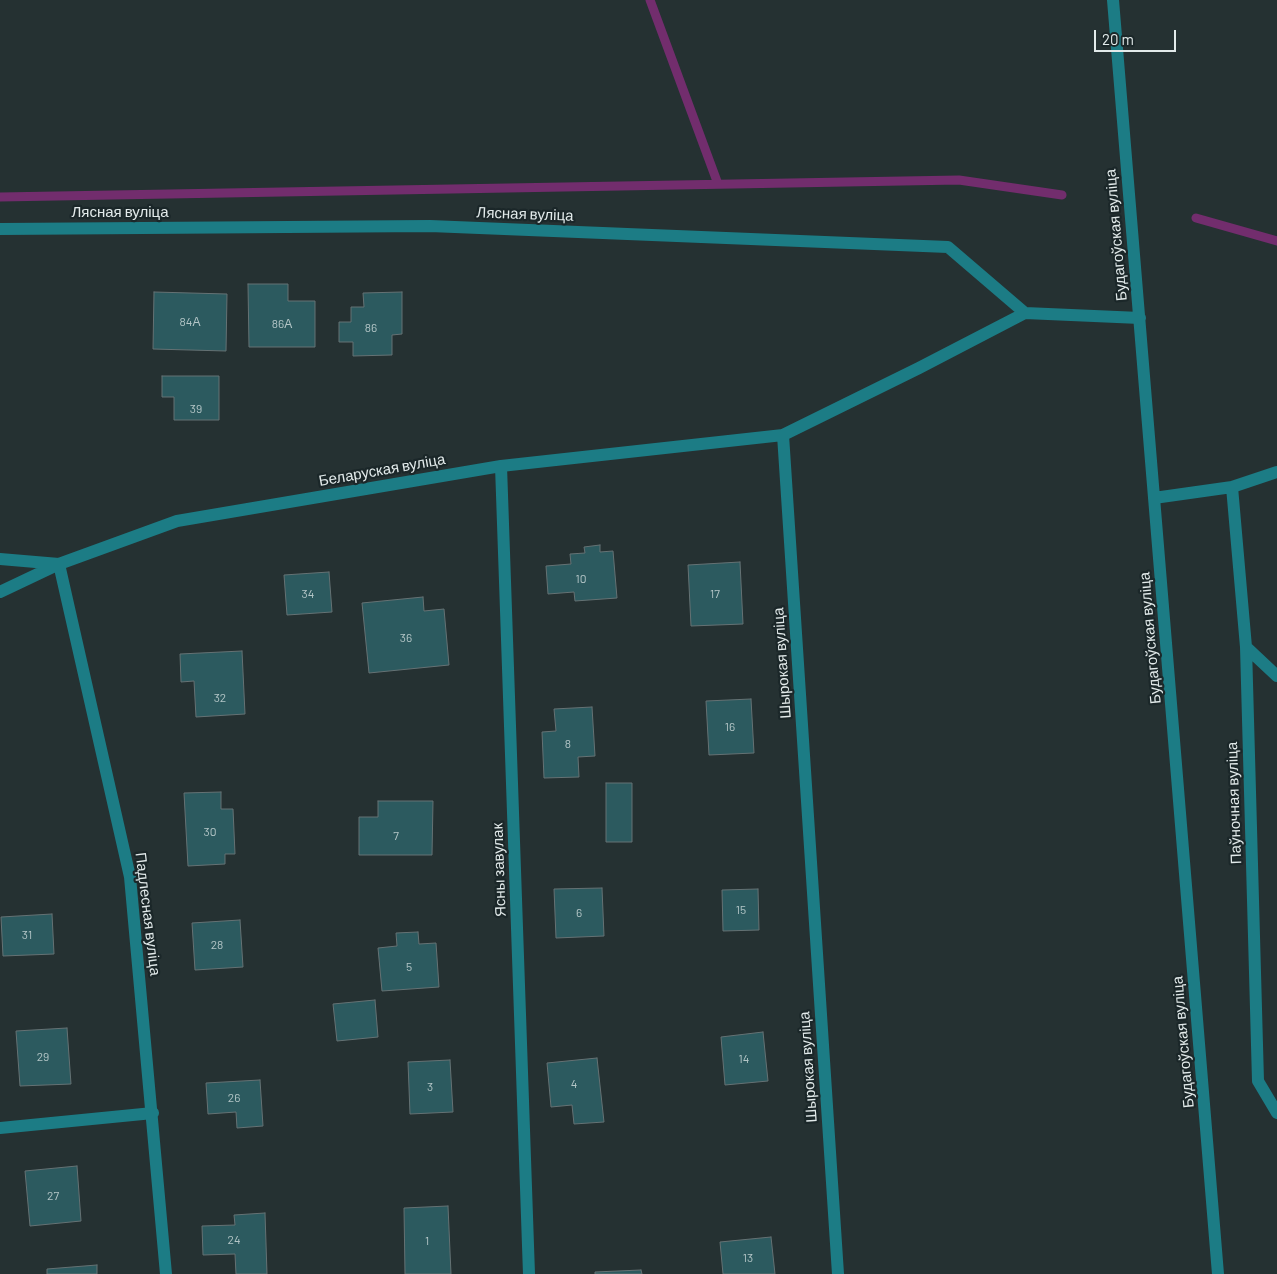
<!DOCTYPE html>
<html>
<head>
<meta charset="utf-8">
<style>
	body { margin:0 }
	#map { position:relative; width:1277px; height:1274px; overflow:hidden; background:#253132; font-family:Barlow,sans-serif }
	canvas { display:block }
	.scale { position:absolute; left:1094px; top:30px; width:82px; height:22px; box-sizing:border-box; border:2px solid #e2eaea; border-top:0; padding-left:6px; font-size:15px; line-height:18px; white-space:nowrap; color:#e2eaea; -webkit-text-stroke:4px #1b2729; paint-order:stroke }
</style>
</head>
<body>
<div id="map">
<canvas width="1277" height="1274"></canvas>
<div class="scale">20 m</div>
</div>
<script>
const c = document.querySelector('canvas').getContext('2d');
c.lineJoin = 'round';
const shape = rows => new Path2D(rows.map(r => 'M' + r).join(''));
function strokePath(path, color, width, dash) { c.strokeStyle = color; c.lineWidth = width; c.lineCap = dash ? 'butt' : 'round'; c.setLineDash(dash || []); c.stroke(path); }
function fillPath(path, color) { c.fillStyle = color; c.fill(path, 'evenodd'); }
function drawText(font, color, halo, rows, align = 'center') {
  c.font = font + ' Barlow,sans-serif'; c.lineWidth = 4.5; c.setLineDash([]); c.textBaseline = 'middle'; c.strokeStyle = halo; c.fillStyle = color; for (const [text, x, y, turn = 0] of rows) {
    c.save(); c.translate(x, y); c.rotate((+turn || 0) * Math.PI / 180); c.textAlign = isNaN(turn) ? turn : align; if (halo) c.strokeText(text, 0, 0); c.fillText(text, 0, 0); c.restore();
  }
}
strokePath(shape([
	[650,0,718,184],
	[0,197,959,180,1062,195],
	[1196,218,1277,241]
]), '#722d6d', 9);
const building = shape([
	[248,284,288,284,288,301,315,301,315,347,249,347,248,284],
	[154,292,227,294,226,351,153,349,154,292],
	[402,292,402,334,392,335,392,355,353,356,353,342,339,342,339,322,351,322,351,307,364,307,363,293,402,292],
	[162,376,219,376,219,420,174,420,174,397,162,397,162,376],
	[600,545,600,552,613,551,617,598,575,601,574,592,548,594,546,566,571,564,570,554,585,553,584,547,600,545],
	[740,562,743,624,691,626,688,565,740,562],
	[329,572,332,612,287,615,284,575,329,572],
	[423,597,424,611,444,609,449,665,369,673,362,603,423,597],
	[242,651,245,714,196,717,194,681,181,682,180,654,242,651],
	[751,699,754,753,709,755,706,701,751,699],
	[592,707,595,756,578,757,579,777,544,778,542,732,556,731,554,709,592,707],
	[606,783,632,783,632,842,606,842,606,783],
	[221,792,221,809,233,809,235,854,225,854,225,864,188,866,184,793,221,792],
	[378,801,433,801,432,855,359,855,359,817,378,817,378,801],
	[602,888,604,936,556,938,554,889,602,888],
	[758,889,759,930,723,931,722,890,758,889],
	[52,914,54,954,3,956,1,917,52,914],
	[240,920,243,967,195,970,192,923,240,920],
	[418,932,419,944,436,943,439,987,382,991,378,948,397,946,396,933,418,932],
	[375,1000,378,1037,337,1041,333,1004,375,1000],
	[67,1028,71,1084,20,1086,16,1031,67,1028],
	[763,1032,768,1081,725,1085,721,1037,763,1032],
	[597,1058,604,1122,574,1124,572,1105,551,1107,547,1063,597,1058],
	[450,1060,453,1112,410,1114,408,1062,450,1060],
	[260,1080,263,1126,237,1128,236,1112,208,1114,206,1083,260,1080],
	[77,1166,81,1221,30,1226,25,1171,77,1166],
	[448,1206,451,1274,405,1274,404,1208,448,1206],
	[265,1213,267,1274,236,1274,235,1254,203,1255,202,1226,235,1225,234,1215,265,1213],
	[771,1237,775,1274,723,1274,720,1242,771,1237],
	[97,1265,97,1274,47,1274,47,1269,97,1265],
	[641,1270,642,1274,595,1274,595,1272,641,1270]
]);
fillPath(building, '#2c5a5f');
strokePath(building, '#657274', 1);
strokePath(shape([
	[1113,0,1218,1274],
	[0,229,430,226,948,247,1025,313],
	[501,466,529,1274],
	[1232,487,1246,647,1258,1081,1277,1113],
	[1154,498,1232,487,1277,472],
	[0,559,59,564,130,877,166,1274],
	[0,592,59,564,177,521,501,466,783,435],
	[1246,647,1277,676],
	[0,1128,153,1113],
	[838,1274,783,435,919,368,1025,313,1140,318]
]), '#1c7c85', 12);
drawText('12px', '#b4c6c7', null, [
	["84А",190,322],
	["86А",282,324],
	["86",371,328],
	["39",196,409],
	["10",581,579],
	["34",308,594],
	["17",715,594],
	["36",406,638],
	["32",220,698],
	["16",730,727],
	["8",568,744],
	["30",210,832],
	["7",396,836],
	["15",741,910],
	["6",579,913],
	["31",27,935],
	["28",217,945],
	["5",409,967],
	["29",43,1057],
	["14",744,1059],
	["4",574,1084],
	["3",430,1087],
	["26",234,1098],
	["27",53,1196],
	["24",234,1240],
	["1",427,1241],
	["13",748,1258]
]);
drawText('15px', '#e2eaea', '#1b2729', [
	["Лясная вуліца",120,212],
	["Лясная вуліца",525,214,2],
	["Будагоўская вуліца",1116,235,-95],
	["Беларуская вуліца",382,470,-10],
	["Будагоўская вуліца",1150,638,-95],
	["Шырокая вуліца",782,663,-94],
	["Паўночная вуліца",1234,803,-92],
	["Ясны завулак",499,870,-92],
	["Падлесная вуліца",148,914,83],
	["Будагоўская вуліца",1183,1042,-95],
	["Шырокая вуліца",808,1067,-94]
]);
</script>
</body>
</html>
